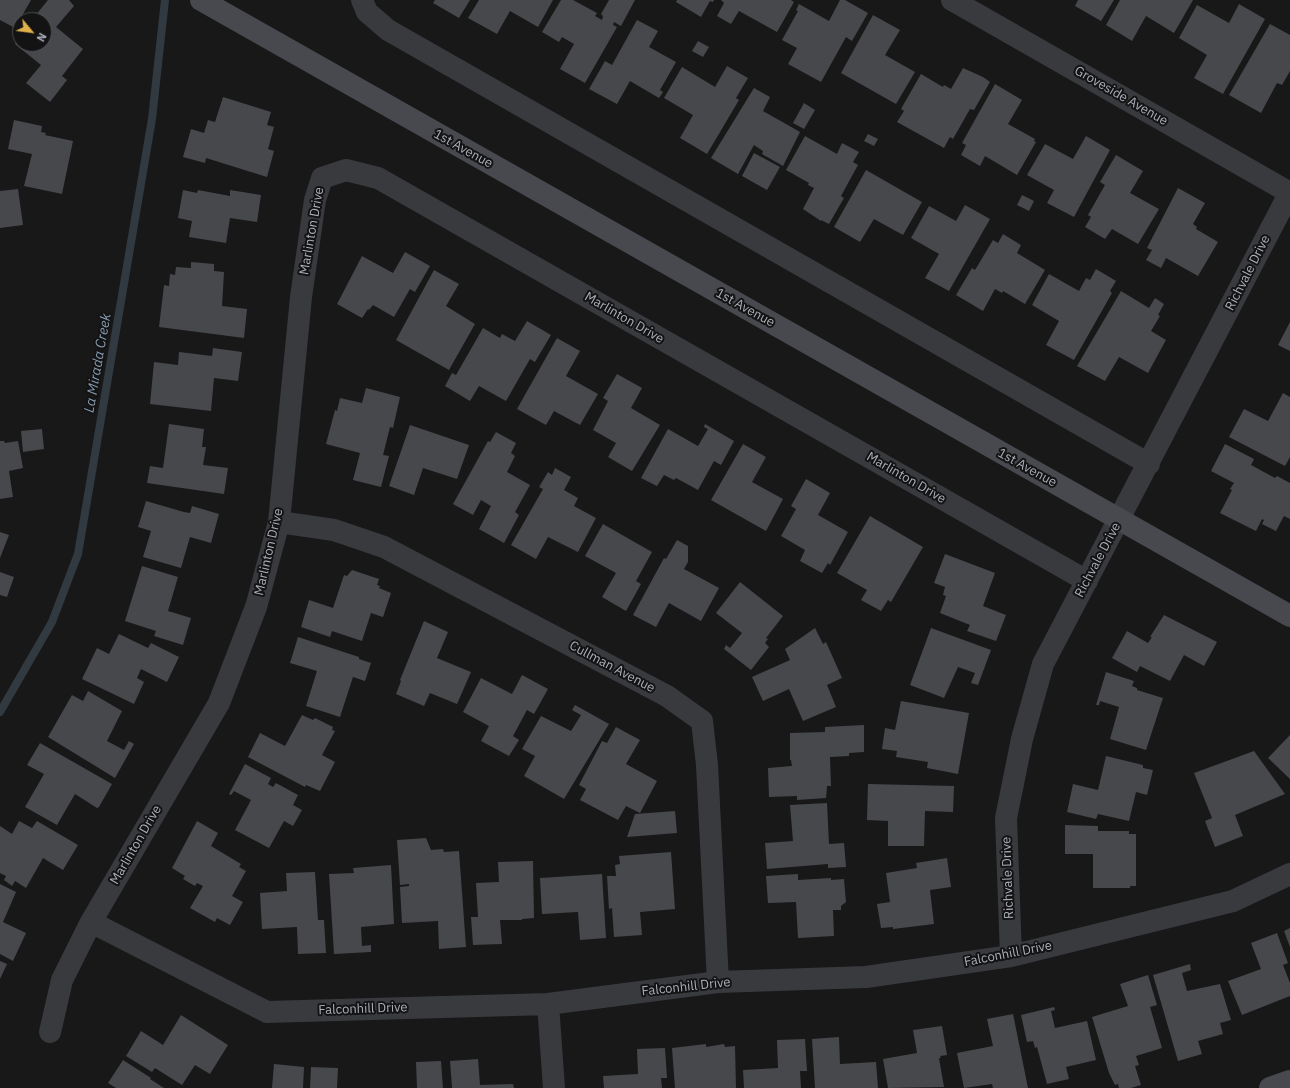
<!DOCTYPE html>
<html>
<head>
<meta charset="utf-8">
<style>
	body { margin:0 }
	#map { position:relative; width:1290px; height:1088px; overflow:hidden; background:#181819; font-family:"IBM Plex Sans",sans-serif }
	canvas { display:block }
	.north { position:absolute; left:12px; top:12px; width:40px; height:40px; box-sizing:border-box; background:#131314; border:1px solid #505156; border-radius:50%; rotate:119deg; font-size:11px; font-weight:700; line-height:16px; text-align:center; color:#abafb8 }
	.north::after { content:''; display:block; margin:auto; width:14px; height:18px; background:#e0b14a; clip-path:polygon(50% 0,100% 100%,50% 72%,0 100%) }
</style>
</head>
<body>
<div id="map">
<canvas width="1290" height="1088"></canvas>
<div class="north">N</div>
</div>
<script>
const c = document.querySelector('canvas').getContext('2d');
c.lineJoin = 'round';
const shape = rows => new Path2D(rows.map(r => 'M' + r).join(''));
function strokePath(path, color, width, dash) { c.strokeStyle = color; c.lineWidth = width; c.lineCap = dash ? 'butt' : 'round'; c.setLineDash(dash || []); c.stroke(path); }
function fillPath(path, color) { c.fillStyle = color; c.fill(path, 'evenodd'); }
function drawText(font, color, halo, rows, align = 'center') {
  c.font = font + ' "IBM Plex Sans",sans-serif'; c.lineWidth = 4; c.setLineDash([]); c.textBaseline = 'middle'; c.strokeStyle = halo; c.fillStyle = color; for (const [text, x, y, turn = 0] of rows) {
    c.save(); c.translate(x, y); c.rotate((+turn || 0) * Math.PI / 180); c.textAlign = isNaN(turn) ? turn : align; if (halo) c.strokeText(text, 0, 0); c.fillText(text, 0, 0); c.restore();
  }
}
strokePath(shape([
	[0,712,52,622,78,554,152,119,165,0]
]), '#323a41', 8);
fillPath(shape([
	[0,0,31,0,15,28,0,20],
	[48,0,69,0,74,6,56,27,83,49,62,76,67,80,50,102,26,83,41,65,15,44,20,39,20,44,44,44,44,20,35,20,37,18,35,16],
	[435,0,470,0,459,18,433,3],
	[479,0,553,0,538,27,510,11,497,34,468,18],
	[561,0,573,0,597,13,595,16,602,20,603,16,601,14,609,0,635,0,621,26,614,22,613,25,617,27,585,83,560,69,574,44,562,37,559,42,542,32],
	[677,0,714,0,713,2,710,1,701,17,676,2],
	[721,0,791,0,794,2,777,32,739,11,731,24,717,16,724,3],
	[840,0,845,0,868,13,852,41,846,37,821,82,788,64,797,48,782,40,798,11,796,10,799,4,829,21],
	[1078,0,1114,0,1101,21,1075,6],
	[1120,0,1193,0,1174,33,1146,16,1132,41,1106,25],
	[1239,4,1265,19,1223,94,1194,78,1207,55,1179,38,1197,5,1229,23],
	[873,15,900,30,885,55,915,72,896,104,841,73],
	[637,20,658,31,649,47,676,62,660,90,663,92,659,98,630,81,617,104,589,89,605,61,612,65],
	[1270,24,1290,35,1290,71,1282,85,1277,83,1261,113,1229,95],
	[698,41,709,47,703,57,692,51],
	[727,66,748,78,736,98,739,100,707,154,680,138,693,115,664,98,682,67,715,87],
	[963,68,983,77,990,82,974,110,970,109,953,139,950,137,944,148,897,122,904,111,901,109,921,74,943,87,944,85,951,89],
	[995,84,1022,100,1008,124,1035,139,1034,141,1036,142,1017,175,985,156,980,166,961,155,966,145,962,143],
	[754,88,770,97,763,111,800,132,783,166,762,154,763,151,754,145,738,174,711,158],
	[223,97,271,112,267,125,274,127,268,149,274,151,267,177,206,158,205,163,183,157,191,129,204,133,208,120,215,122],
	[804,103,815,110,804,129,793,123],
	[14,120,42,126,41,132,46,133,45,135,73,141,62,194,24,186,32,154,8,149],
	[868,134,878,139,874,146,864,141],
	[805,136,837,154,842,143,859,152,853,162,858,165,841,196,844,198,829,224,821,220,821,221,803,209,814,188,808,185,809,183,786,170],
	[1086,136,1110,150,1074,217,1047,203,1054,190,1027,175,1045,144,1073,159],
	[754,153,780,167,767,190,742,176],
	[1116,155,1143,171,1130,193,1159,209,1138,244,1112,229,1105,239,1085,227,1091,217,1088,215,1105,185,1100,182],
	[866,170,922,202,903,235,874,219,860,242,834,227],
	[1178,188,1205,203,1193,224,1197,227,1196,229,1218,242,1198,276,1166,258,1161,268,1146,260,1152,250,1147,248],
	[18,189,23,225,0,228,0,191],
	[183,190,197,193,198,190,230,196,230,190,261,195,257,222,230,218,226,243,189,237,192,221,178,218],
	[1022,195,1034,201,1029,211,1017,205],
	[965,205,990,219,949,291,925,278,939,254,911,238,929,206,956,221],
	[1003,234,1021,245,1017,253,1045,270,1025,304,1003,291,1002,293,995,289,983,311,956,295,972,268,975,270,993,240,998,243],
	[405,252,430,266,415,292,410,289,394,317,373,305,369,310,368,309,362,318,337,304,362,256,393,273],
	[191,262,214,264,214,271,224,272,222,306,247,309,244,338,159,327,164,285,169,286,170,274,175,275,176,267,191,268],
	[1096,269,1116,281,1110,291,1112,293,1074,360,1046,345,1059,321,1032,305,1049,274,1079,291,1086,278,1090,280],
	[434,270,459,284,446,306,475,324,449,370,396,340],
	[1121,291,1149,308,1155,298,1164,304,1158,315,1160,316,1151,331,1166,340,1148,373,1119,357,1105,381,1077,366],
	[527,321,551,335,535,362,530,359,506,401,479,386,470,401,445,386,452,373,456,375,483,328,500,338,502,334,515,341],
	[1290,322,1290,351,1278,345],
	[557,338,580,351,566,376,598,394,580,425,554,411,546,425,517,409],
	[213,348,242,352,238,381,214,378,211,411,150,404,154,362,178,365,179,352,212,356],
	[617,374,642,388,631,408,660,425,632,471,608,457,616,443,593,430,608,401,603,398],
	[366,388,400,397,393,428,390,427,383,455,389,456,381,487,353,480,360,453,326,444,335,410,337,411,340,398,362,403],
	[1283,393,1290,397,1290,457,1285,466,1229,437,1244,409,1268,421],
	[169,424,204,429,202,447,206,447,203,465,228,468,224,494,147,483,150,466,163,468],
	[705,424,734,441,721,465,714,461,698,490,676,478,674,480,664,475,657,486,641,478,668,429,698,446,708,429,704,427],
	[410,425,469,445,457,479,423,468,414,495,389,486],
	[42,429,44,449,23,452,21,431],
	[496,432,516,443,511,453,515,456,507,472,530,485,515,512,519,515,504,543,479,529,491,506,481,500,473,515,453,504,488,441,490,442],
	[0,441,4,441,5,443,18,441,23,468,9,471,13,497,0,499],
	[743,444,766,457,752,482,783,499,766,531,711,500],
	[1225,444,1254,459,1251,465,1275,478,1277,476,1290,483,1290,519,1284,516,1276,531,1262,524,1264,520,1262,519,1256,531,1220,513,1232,490,1230,489,1234,483,1211,471],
	[555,468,571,477,564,490,578,498,574,506,596,518,578,552,548,537,536,559,511,545,543,489,539,487,548,472,552,475],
	[806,479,830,493,818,515,848,532,830,565,828,563,822,573,800,561,805,550,781,536,796,509,791,506],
	[146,501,184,512,190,513,192,506,219,514,211,543,190,537,181,568,143,557,151,531,138,527],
	[870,516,923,547,891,602,888,600,881,611,861,600,867,590,837,573],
	[603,524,652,552,636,581,641,584,626,611,602,597,616,573,585,556],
	[0,532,9,535,0,558],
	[677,540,688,546,688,562,684,569,719,588,701,621,669,603,656,627,633,615,664,558,666,559],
	[945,554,995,573,983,606,1006,615,996,641,967,631,970,625,940,613,946,596,943,595,945,587,934,583],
	[142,566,178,577,168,611,191,618,183,645,154,636,156,631,125,621],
	[352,570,379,579,377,585,380,586,379,588,391,593,383,617,371,613,362,641,332,631,330,637,301,627,309,600,333,608,344,575,347,576],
	[0,572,14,577,7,597,0,595],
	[740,582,783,616,766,638,768,639,765,643,769,647,751,670,724,649,726,645,730,648,742,633,716,613],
	[1164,615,1217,642,1204,666,1184,655,1170,681,1140,666,1137,672,1112,658,1127,631,1148,643,1152,637,1150,637],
	[424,621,448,632,437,658,471,672,457,704,430,693,424,706,396,694,401,681,400,680],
	[815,628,823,644,826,642,842,678,827,685,836,707,803,721,789,689,763,701,752,677,790,660,785,649],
	[931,628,991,650,978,685,971,683,975,673,958,667,944,698,910,685],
	[119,634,148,648,151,643,179,657,167,682,141,669,137,678,144,682,134,704,82,679,97,648,109,654],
	[298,637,359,657,359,659,371,663,365,681,353,677,340,717,306,706,317,671,290,663],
	[1106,672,1134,681,1132,686,1137,688,1137,690,1163,698,1146,750,1110,739,1119,707,1100,701,1099,705,1096,705],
	[522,675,548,689,534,714,527,710,513,736,519,740,509,756,481,741,489,726,463,712,481,678,512,694],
	[88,691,122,711,107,741,124,750,129,741,134,744,115,778,48,737,72,695,83,701],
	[901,701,969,713,958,774,927,768,928,762,896,757,897,751,882,749,885,728,895,730],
	[575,705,609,724,564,799,524,776,535,756,522,749,541,716,571,731,581,715,572,710],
	[302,715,313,720,315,718,333,727,332,730,335,731,322,755,335,762,320,791,306,785,305,787,248,757,260,733,285,746],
	[864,725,864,752,849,753,849,756,830,757,831,786,827,786,826,798,797,800,797,796,769,797,768,768,792,766,791,760,790,760,790,733,825,732,825,727],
	[616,727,640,740,626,764,657,781,640,813,626,806,618,820,580,800,586,789,579,785,602,741,607,743],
	[1290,735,1290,779,1268,758],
	[40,743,112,784,99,807,97,808,75,794,57,825,25,807,44,774,27,765],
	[1254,751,1285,794,1235,815,1243,836,1215,847,1205,821,1212,818,1194,773],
	[1106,756,1143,765,1143,768,1153,770,1147,795,1136,792,1129,821,1098,814,1096,819,1067,812,1073,784,1098,790],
	[245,764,271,778,268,784,273,787,276,783,298,795,293,805,302,810,293,826,284,821,269,848,235,830,251,800,234,791,231,795,229,794],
	[868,784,954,786,953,812,925,811,924,846,888,846,888,821,867,820],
	[827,803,829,844,844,843,846,867,828,868,828,864,767,869,765,843,793,841,790,805],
	[675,811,677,833,627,837,635,814],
	[19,821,32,828,37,821,78,845,63,870,43,858,26,888,15,881,12,886,4,880,6,876,0,873,0,826,12,834],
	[197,821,218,833,211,846,241,864,239,867,246,871,232,896,243,902,230,925,217,918,215,922,190,908,203,886,197,883,195,886,183,879,185,876,172,868],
	[1065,825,1098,826,1098,831,1129,831,1129,834,1136,834,1136,886,1130,886,1130,888,1093,888,1093,854,1065,854],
	[426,838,431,850,443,849,444,852,459,851,466,947,439,949,438,921,402,923,400,887,409,886,409,884,400,885,397,840],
	[671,852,675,909,640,912,642,935,614,937,612,908,609,909,607,876,616,876,615,865,620,864,619,856],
	[947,858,951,887,930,890,934,924,893,929,893,927,881,928,877,904,890,902,886,873,917,868,916,863],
	[533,861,534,918,522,919,522,920,500,920,502,944,473,945,471,917,478,917,476,883,499,882,498,862],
	[391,865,394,924,361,927,362,946,371,945,371,952,334,954,329,874,354,873,353,868],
	[315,872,318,920,324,920,326,953,298,954,297,927,262,929,260,893,287,891,286,873],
	[602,874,606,938,580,940,578,912,542,914,540,878],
	[798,874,798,880,831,878,831,880,844,879,846,902,841,906,841,910,833,910,834,936,798,938,796,902,768,903,766,876],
	[0,884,16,892,3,922,26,933,13,961,0,954],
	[1290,928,1290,947,1284,931],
	[1277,933,1288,963,1283,965,1290,983,1290,996,1242,1015,1228,981,1261,969,1251,943],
	[0,961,7,964,0,979],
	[1190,964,1191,970,1182,973,1187,991,1220,984,1231,1020,1220,1023,1223,1034,1198,1041,1202,1054,1178,1061,1153,975],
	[1148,975,1157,1005,1150,1007,1162,1048,1136,1056,1139,1065,1135,1066,1141,1085,1131,1088,1119,1088,1118,1084,1115,1085,1109,1073,1092,1017,1128,1006,1120,984],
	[1054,1007,1055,1010,1051,1011,1055,1028,1087,1021,1096,1060,1066,1067,1069,1079,1047,1084,1037,1047,1035,1048,1033,1041,1027,1042,1021,1015],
	[1013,1014,1028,1088,993,1088,992,1084,964,1088,957,1053,993,1046,987,1019],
	[181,1015,228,1045,210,1074,195,1065,182,1085,155,1068,152,1072,126,1056,141,1031,163,1045],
	[942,1026,947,1055,940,1056,941,1058,939,1058,944,1087,888,1088,883,1059,917,1053,913,1030],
	[839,1037,840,1064,876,1062,878,1088,815,1088,812,1039],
	[805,1039,807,1071,800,1071,801,1088,744,1088,743,1070,778,1068,777,1040],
	[706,1044,706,1047,724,1044,725,1047,735,1046,736,1088,675,1088,672,1048],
	[665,1048,667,1078,661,1078,662,1088,604,1088,603,1076,638,1074,637,1049],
	[478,1059,480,1085,513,1084,514,1088,452,1088,450,1061],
	[123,1060,151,1078,150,1079,164,1088,116,1088,108,1083],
	[441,1061,443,1088,417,1088,416,1062],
	[274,1064,304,1067,303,1088,272,1088],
	[311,1067,338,1068,337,1088,310,1088]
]), '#47484c');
strokePath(shape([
	[362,0,367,12,388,30,1149,464],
	[952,0,1290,193],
	[279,522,334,530,384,547,667,696,702,721,707,765,718,982],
	[91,922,267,1012,548,1004,718,982,866,977,1011,956,1233,901,1290,874],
	[1011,956,1006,818,1022,739,1043,664,1290,192],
	[548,1004,554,1088],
	[50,1032,62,980,91,922,219,703,256,607,279,522,301,297,315,200,322,178,346,170,378,178,1087,581]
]), '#393a3e', 22);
strokePath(shape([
	[201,0,1290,616],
	[1270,1088,1290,1081]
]), '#47494e', 22);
drawText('13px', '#abafb8', '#131314', [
	["Groveside Avenue",1121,96,30],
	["1st Avenue",463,149,29],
	["Marlinton Drive",312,231,-80],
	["Richvale Drive",1248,273,-63],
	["1st Avenue",745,308,29],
	["Marlinton Drive",624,318,30],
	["1st Avenue",1027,468,29],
	["Marlinton Drive",906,478,30],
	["Marlinton Drive",269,552,-77],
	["Richvale Drive",1098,560,-62],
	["Cullman Avenue",612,667,28],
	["Marlinton Drive",136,845,-60],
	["Richvale Drive",1008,878,-92],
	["Falconhill Drive",1008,954,-11],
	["Falconhill Drive",686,987,-6],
	["Falconhill Drive",363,1009,-2]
]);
drawText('italic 14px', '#869baf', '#131314', [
	["La Mirada Creek",98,363,-80]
]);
</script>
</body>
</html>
